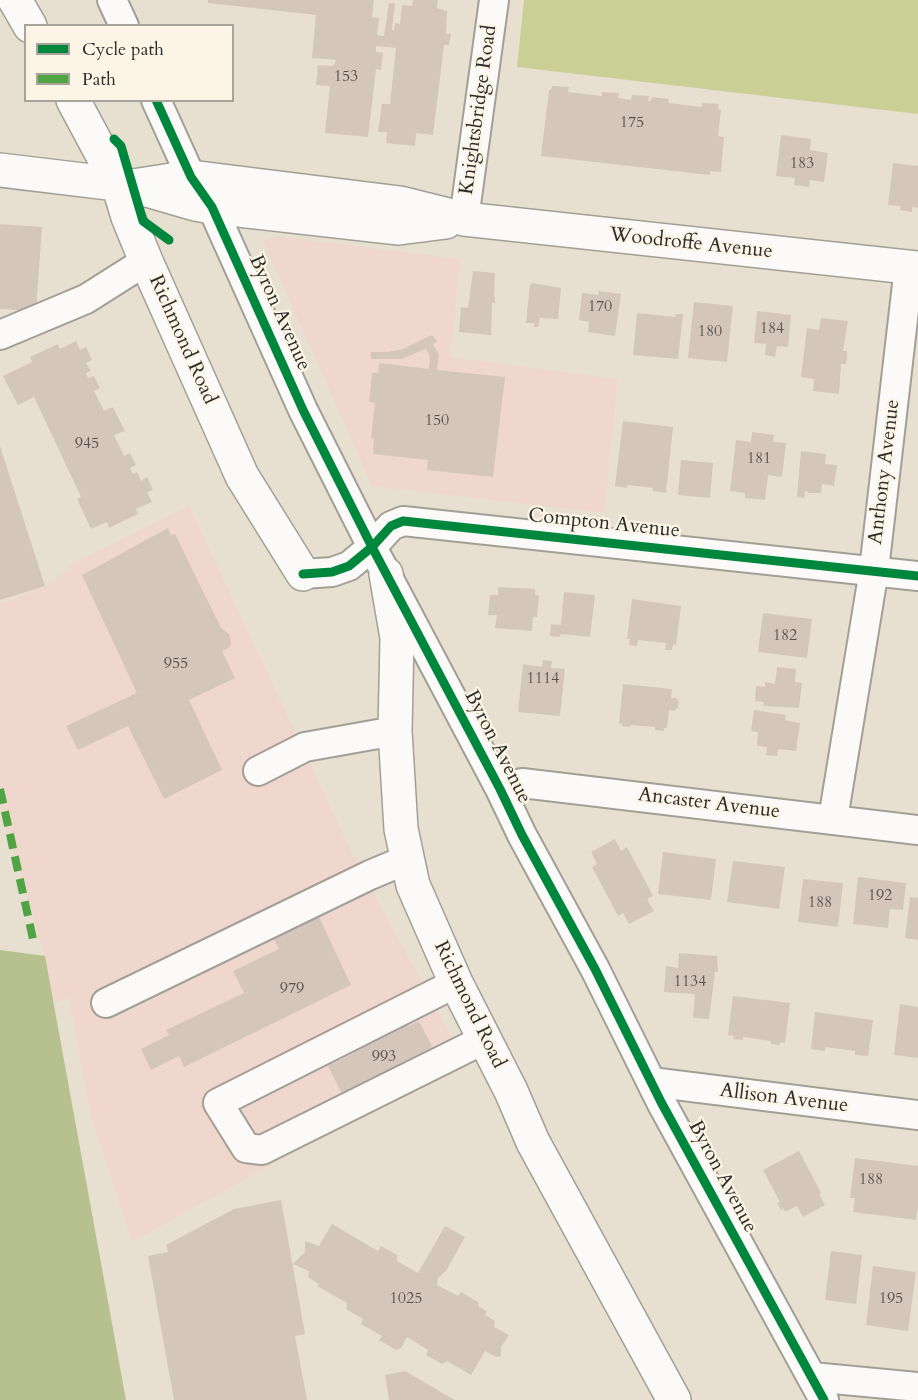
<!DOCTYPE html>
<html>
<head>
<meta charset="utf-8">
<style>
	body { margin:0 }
	#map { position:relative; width:918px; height:1400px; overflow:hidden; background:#e7e0d0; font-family:Cardo,serif }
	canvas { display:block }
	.legend { position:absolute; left:24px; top:24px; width:210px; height:78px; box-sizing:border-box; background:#fcf5e5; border:2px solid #a8a49b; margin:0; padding:8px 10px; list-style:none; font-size:18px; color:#2b2b2b }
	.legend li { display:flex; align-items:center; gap:12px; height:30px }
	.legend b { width:30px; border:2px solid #a8a49b }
</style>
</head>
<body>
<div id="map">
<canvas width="918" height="1400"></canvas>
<ul class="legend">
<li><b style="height:8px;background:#00873e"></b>Cycle path</li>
<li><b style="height:8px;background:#51a443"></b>Path</li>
</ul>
</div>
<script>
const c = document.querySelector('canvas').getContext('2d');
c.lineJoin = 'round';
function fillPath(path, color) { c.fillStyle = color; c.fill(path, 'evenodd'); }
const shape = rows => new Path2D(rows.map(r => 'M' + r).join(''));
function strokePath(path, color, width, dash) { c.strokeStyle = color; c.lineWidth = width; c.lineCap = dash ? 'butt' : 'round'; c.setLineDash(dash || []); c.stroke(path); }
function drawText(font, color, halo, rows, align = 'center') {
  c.font = font + ' Cardo,serif'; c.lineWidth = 4.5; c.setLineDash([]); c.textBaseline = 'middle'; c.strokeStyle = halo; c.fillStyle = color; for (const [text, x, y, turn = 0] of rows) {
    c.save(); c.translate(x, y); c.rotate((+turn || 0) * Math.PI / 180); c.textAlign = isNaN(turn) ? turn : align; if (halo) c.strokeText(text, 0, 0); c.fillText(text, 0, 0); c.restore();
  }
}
fillPath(shape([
	[275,236,461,259,450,357,618,379,604,513,372,486,263,241],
	[189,506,352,853,463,1058,132,1242,90,1114,69,998,54,1003,45,956,0,807,0,604,49,585,76,561]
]), '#f0d7cd');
fillPath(shape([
	[524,0,918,0,918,114,517,67]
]), '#cad095');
fillPath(shape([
	[0,950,45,956,126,1400,0,1400]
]), '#b6c18f');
fillPath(shape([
	[208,0,374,0,372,17,379,18,377,35,384,36,389,3,395,3,392,30,394,30,395,23,400,24,402,5,412,6,413,0,438,0,437,8,447,11,446,34,451,34,449,45,444,45,433,135,416,133,415,146,386,143,387,132,378,132,382,104,390,104,396,48,376,46,376,52,383,53,381,70,376,69,368,137,325,133,330,86,316,85,318,65,333,66,336,60,312,58,316,15,208,3],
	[552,86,569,87,568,92,602,96,602,92,619,93,618,98,631,100,632,95,649,96,648,101,651,101,652,97,669,99,668,103,702,107,702,103,719,104,718,109,721,110,718,136,724,137,721,172,710,171,710,175,541,156,549,90,551,90],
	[781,135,811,139,810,150,828,153,824,182,810,180,809,187,794,185,795,178,776,176],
	[893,163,918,166,918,208,912,207,912,212,900,210,901,206,888,205],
	[0,224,42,227,36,311,0,309],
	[473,271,495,273,494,297,495,297,495,303,492,303,491,335,459,332,461,307,468,308],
	[533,283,561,288,558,319,540,318,538,327,534,327,534,323,526,323,530,284],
	[599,291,621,294,615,336,588,332,589,322,579,320,582,293,598,295],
	[694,302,733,306,727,362,688,358],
	[757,311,791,315,788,347,777,346,775,357,765,355,766,344,754,343],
	[637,313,675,317,676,314,683,314,678,359,633,355],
	[821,318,848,321,843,351,847,351,847,358,846,364,841,364,839,394,813,391,814,379,801,377,807,328,819,330],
	[432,335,437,341,433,345,439,354,437,370,505,377,493,477,427,470,428,460,373,454,374,439,371,438,375,403,369,402,372,373,378,373,379,363,429,369,430,357,426,349,401,359,371,359,371,352,388,352,403,349],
	[76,341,80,350,86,347,92,360,86,363,91,371,86,373,88,378,94,376,100,388,94,391,104,411,113,407,125,431,114,435,124,456,130,453,136,465,130,468,133,474,137,472,141,481,147,477,153,490,147,492,152,502,136,509,138,514,109,528,107,522,91,529,77,499,81,497,34,397,18,405,3,376,32,362,30,357,58,344,60,349],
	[623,421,673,427,666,493,653,491,653,488,628,485,627,488,615,486],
	[752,432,774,435,773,442,786,443,782,477,768,475,765,500,745,498,745,493,730,491,736,440,751,442],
	[0,446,45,586,0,600],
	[801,451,826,454,825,464,837,465,834,486,822,484,821,493,808,493,808,492,805,491,804,498,797,497],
	[681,460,713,463,710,498,678,495],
	[168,528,171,535,175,534,221,628,229,634,231,641,230,647,222,651,235,678,189,700,222,770,164,799,128,726,78,750,66,726,137,693,82,575],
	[498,587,535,589,535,595,539,595,537,617,533,617,532,631,495,628,497,615,488,615,490,595,498,595],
	[564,592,595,595,590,637,561,634,560,637,550,636,551,624,561,625],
	[632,599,681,606,676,645,673,644,672,650,665,650,666,643,638,640,637,646,629,645,630,639,627,639],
	[763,613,812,619,807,658,758,652],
	[543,660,552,661,551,668,565,669,560,716,518,712,523,664,542,667],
	[777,667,796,669,795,682,802,683,799,708,763,706,764,702,755,701,756,686,765,687,765,682,775,684],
	[623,684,672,689,671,698,676,698,679,702,678,708,674,711,669,710,667,728,664,728,664,731,655,730,655,727,631,725,630,727,622,726,622,724,619,723],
	[754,710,786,715,785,720,800,723,796,751,778,749,777,756,766,755,767,747,757,746,758,732,751,731],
	[615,839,621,851,627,847,653,896,647,899,654,911,629,924,623,913,618,916,592,867,597,864,591,852],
	[663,852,716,859,711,900,658,894],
	[733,861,785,867,779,909,727,902],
	[858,877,906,883,903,910,890,909,888,928,853,924],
	[803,879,843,883,838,927,798,922],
	[910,897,918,898,918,940,905,938],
	[318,915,351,985,184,1067,179,1056,151,1070,141,1049,169,1035,166,1030,244,993,233,971,279,949,273,937],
	[679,953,717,956,718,972,715,972,709,1019,693,1018,695,994,664,992,666,966,678,968],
	[733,996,790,1003,785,1043,780,1042,780,1045,771,1044,771,1041,743,1037,743,1040,733,1039,734,1036,728,1035],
	[900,1004,918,1007,918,1058,894,1055],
	[815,1012,873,1020,868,1056,855,1055,855,1051,825,1047,825,1051,811,1049],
	[416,1022,420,1023,432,1046,430,1050,345,1100,328,1066,354,1053,357,1045,380,1033,386,1035,407,1024,409,1026],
	[799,1151,821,1193,819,1194,825,1205,803,1217,797,1206,785,1212,783,1208,781,1210,777,1203,780,1202,763,1170],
	[855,1158,918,1166,918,1206,916,1220,853,1212,855,1198,850,1198],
	[281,1200,305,1334,295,1336,307,1400,174,1400,148,1256,168,1252,166,1245,234,1209],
	[332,1224,378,1251,381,1246,397,1255,397,1261,418,1273,445,1226,465,1237,446,1271,438,1278,437,1285,458,1296,461,1292,478,1302,479,1307,487,1311,485,1315,495,1321,494,1327,509,1335,501,1347,501,1356,496,1357,485,1351,471,1375,447,1361,442,1364,426,1355,428,1350,407,1337,401,1348,396,1350,379,1340,382,1336,361,1324,363,1319,346,1309,347,1303,317,1286,319,1284,308,1277,309,1271,293,1264,305,1252,305,1241,319,1246],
	[831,1251,862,1255,856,1304,825,1300],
	[873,1266,916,1272,908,1331,866,1325],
	[405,1371,455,1400,389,1400,385,1375]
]), '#d5c6bb');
const minor = shape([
	[112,0,124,26],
	[156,100,191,177,212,207,303,410,372,547,500,789,522,835,595,969,661,1102,824,1400],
	[464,219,494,0],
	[0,335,86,299,146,261],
	[303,574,332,572,349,566,372,547,391,526,403,521,918,576],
	[258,771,305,747,395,731],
	[500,789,522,783,918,830],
	[833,819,874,570,909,267],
	[456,983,218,1103,246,1148,262,1150,485,1039],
	[106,1003,370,875,408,859],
	[651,1082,918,1115],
	[812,1377,918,1387]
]);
const major = shape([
	[15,0,30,26],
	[73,100,118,184,128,217,146,261,242,476,303,574],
	[0,170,133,186,195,204,212,207,399,228,446,222],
	[133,186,191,177,400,203,464,219,918,268],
	[386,574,397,638,395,731,401,829,413,885,456,983,511,1091,533,1142,674,1400]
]);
strokePath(minor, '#a39f96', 32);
strokePath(major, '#a39f96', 36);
strokePath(minor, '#fbfaf8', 28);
strokePath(major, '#fbfaf8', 33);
strokePath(shape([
	[0,789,33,939]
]), '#51a443', 8, [15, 8]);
strokePath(shape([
	[156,100,191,177,212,207,303,410,372,547,500,789,522,835,595,969,661,1102,824,1400],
	[114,139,121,146,143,221,169,240],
	[303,574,332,572,349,566,372,547,391,526,403,521,918,576]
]), '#00873e', 9);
drawText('16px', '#56524f', null, [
	["153",346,77],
	["175",632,123],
	["183",802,164],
	["170",600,307],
	["184",772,329],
	["180",710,332],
	["150",437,421],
	["945",87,444],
	["181",759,459],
	["182",785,636],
	["955",176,664],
	["1114",543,679],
	["192",880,896],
	["188",820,903],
	["1134",690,982],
	["979",292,989],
	["993",384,1057],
	["188",871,1180],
	["1025",406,1299],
	["195",891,1299]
]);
drawText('20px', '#2b2b2b', '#fcf5e5', [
	["Knightsbridge Road",479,110,-82],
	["Woodroffe Avenue",691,244,6],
	["Byron Avenue",279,313,66],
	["Richmond Road",182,340,66],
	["Anthony Avenue",885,472,-83],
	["Compton Avenue",604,524,6],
	["Byron Avenue",497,747,63],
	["Ancaster Avenue",709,804,7],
	["Richmond Road",469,1005,64],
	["Allison Avenue",784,1099,7],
	["Byron Avenue",722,1177,62]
]);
</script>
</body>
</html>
